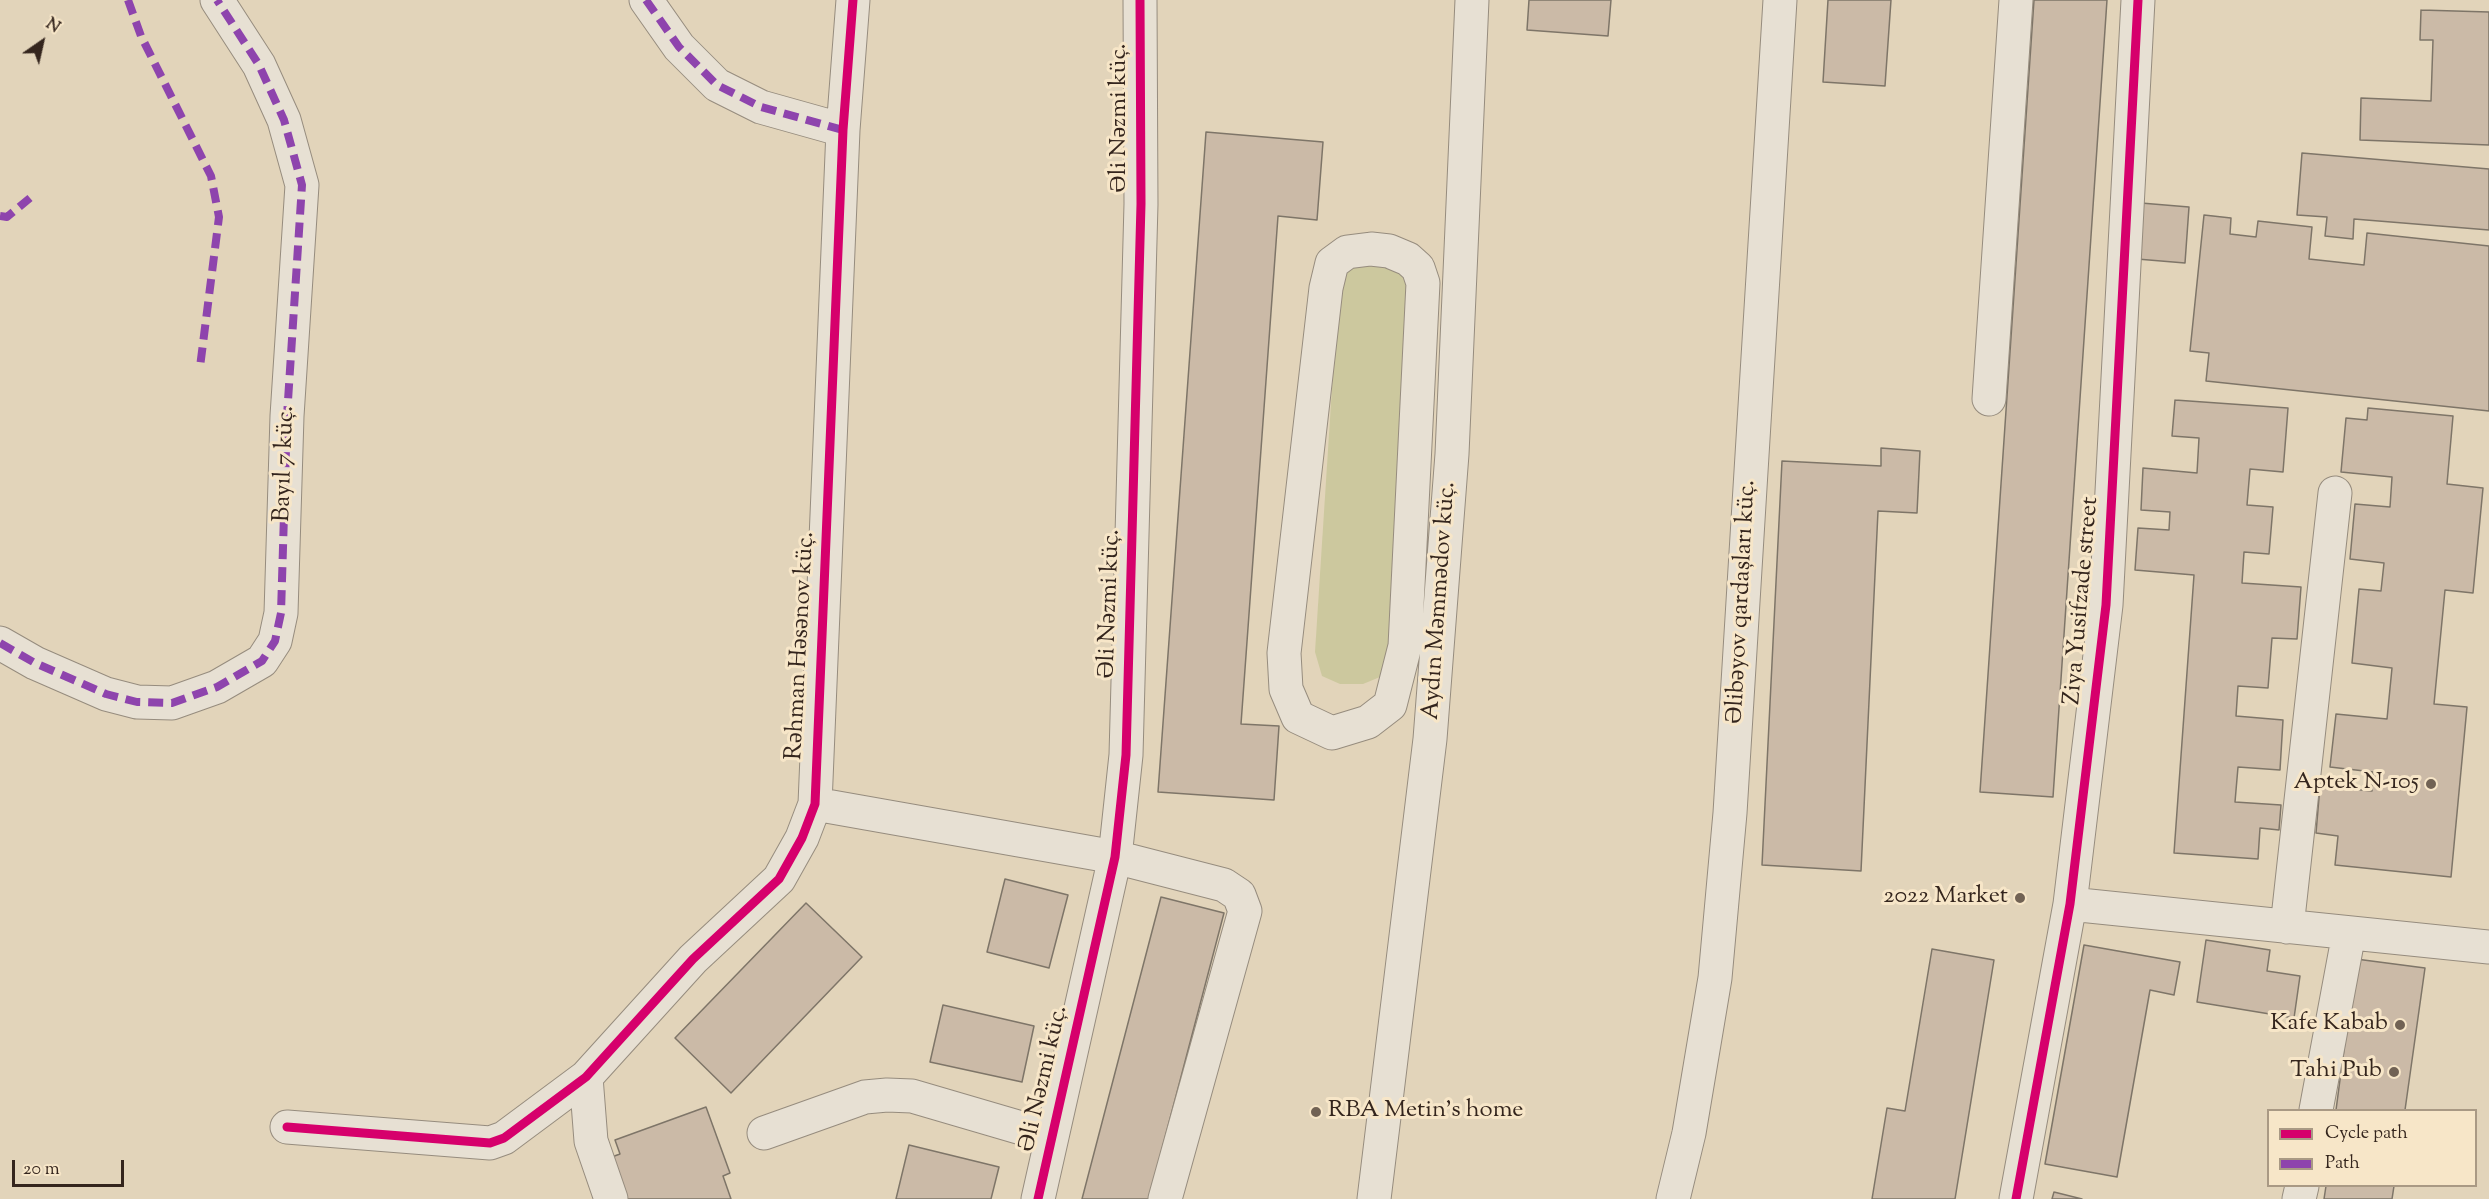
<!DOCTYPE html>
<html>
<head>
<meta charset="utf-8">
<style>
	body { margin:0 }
	#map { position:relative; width:2489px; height:1199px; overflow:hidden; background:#e2d4ba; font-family:"Sorts Mill Goudy",serif }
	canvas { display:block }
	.legend { position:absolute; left:2267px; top:1109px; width:210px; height:78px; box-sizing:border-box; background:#f7e6c8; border:2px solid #a99984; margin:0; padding:8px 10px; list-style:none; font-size:18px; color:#34251d }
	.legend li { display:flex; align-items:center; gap:12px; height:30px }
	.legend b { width:30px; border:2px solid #a99984 }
	.north { position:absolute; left:12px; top:12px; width:60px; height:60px; -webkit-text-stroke:4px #f7e6c8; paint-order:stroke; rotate:34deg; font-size:16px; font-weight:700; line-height:24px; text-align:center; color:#34251d }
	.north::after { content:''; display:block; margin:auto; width:21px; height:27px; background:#34251d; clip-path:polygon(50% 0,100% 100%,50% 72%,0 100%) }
	.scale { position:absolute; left:12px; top:1160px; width:112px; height:27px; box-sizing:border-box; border:3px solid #34251d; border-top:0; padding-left:8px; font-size:18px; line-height:21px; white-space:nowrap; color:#34251d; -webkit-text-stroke:4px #f7e6c8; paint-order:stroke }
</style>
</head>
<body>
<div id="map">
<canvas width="2489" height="1199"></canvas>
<ul class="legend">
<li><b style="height:8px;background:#d6006c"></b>Cycle path</li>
<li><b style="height:8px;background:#8e44ad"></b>Path</li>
</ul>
<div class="north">N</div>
<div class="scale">20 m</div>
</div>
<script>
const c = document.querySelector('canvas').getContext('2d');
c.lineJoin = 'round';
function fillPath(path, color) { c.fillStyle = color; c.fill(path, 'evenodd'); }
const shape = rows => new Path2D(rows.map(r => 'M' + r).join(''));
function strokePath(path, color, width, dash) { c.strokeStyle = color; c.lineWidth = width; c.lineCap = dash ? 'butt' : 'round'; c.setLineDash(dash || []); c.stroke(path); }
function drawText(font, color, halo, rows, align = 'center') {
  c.font = font + ' "Sorts Mill Goudy",serif'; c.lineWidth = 6; c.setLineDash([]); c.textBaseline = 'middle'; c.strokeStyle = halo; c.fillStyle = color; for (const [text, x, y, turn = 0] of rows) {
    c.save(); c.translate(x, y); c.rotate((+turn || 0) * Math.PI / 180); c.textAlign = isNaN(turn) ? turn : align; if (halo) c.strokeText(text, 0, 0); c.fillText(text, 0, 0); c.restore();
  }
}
fillPath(shape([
	[1387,255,1411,284,1388,655,1380,677,1363,684,1340,684,1322,676,1315,652,1339,279,1345,265]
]), '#ccc89e');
const building = shape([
	[1529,0,1611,0,1608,36,1527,30,1529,0],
	[1828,0,1891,0,1885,86,1823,82,1828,0],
	[2034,0,2107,0,2053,797,1980,792,2034,0],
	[2421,10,2489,12,2489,145,2360,140,2361,98,2431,101,2433,40,2420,40,2421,10],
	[1206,132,1323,142,1317,220,1278,216,1241,724,1279,726,1274,800,1158,792,1206,132],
	[2302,153,2489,169,2489,230,2354,219,2353,239,2325,236,2327,217,2297,215,2302,153],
	[2141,203,2189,207,2185,263,2137,259,2141,203],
	[2204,215,2231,218,2230,234,2256,237,2258,221,2312,227,2309,259,2364,265,2367,233,2489,246,2489,411,2206,381,2209,353,2190,351,2204,215],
	[2175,400,2288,408,2283,472,2250,469,2247,505,2273,507,2269,554,2244,552,2242,583,2301,587,2297,639,2272,638,2268,688,2238,686,2236,716,2283,720,2280,770,2238,767,2235,802,2281,805,2279,830,2260,828,2258,859,2174,853,2194,575,2135,570,2138,528,2169,530,2170,512,2141,510,2143,468,2197,473,2199,438,2172,436,2175,400],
	[2368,408,2453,416,2447,484,2483,488,2473,593,2445,590,2434,704,2467,707,2451,877,2335,865,2338,836,2316,833,2320,786,2372,791,2373,772,2330,767,2336,714,2387,719,2392,668,2352,663,2359,589,2381,591,2384,563,2350,559,2355,504,2390,507,2392,477,2341,472,2346,418,2367,420,2368,408],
	[1881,448,1920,451,1917,513,1878,511,1861,871,1762,865,1782,461,1881,466,1881,448],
	[1005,879,1068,895,1049,968,987,952,1005,879],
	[1161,897,1224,913,1149,1199,1082,1199,1161,897],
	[806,903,862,957,731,1093,675,1038,806,903],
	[2206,940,2270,950,2267,971,2300,976,2294,1018,2197,1002,2206,940],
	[2084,945,2180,962,2174,995,2150,990,2117,1177,2045,1164,2084,945],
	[1932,949,1994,960,1955,1199,1872,1199,1887,1108,1905,1111,1932,949],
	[2356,959,2425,968,2405,1110,2336,1110,2356,959],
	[943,1005,1034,1026,1022,1082,930,1062,943,1005],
	[706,1107,730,1173,723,1176,731,1199,623,1199,609,1158,620,1154,615,1140,706,1107],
	[909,1145,999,1167,991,1199,896,1199,909,1145],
	[2326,1186,2394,1186,2392,1199,2324,1199,2326,1186],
	[2054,1192,2082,1199,2052,1199,2054,1192]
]);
fillPath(building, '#cbbaa7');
strokePath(building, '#7e7568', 1.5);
const minor = shape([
	[646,0,679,47,717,85,761,107,843,130],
	[1371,249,1389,251,1408,259,1418,268,1423,283,1405,646,1390,705,1368,722,1332,733,1298,717,1286,689,1284,653,1326,288,1332,263,1347,252,1371,249],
	[1989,399,2016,0],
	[0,643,35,663,106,694,137,702,172,703,217,687,262,661,275,641,281,613,287,416,302,185,284,120,259,65,217,0],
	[815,804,1115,857,1224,885,1239,895,1245,911,1165,1199],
	[2070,904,2489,947],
	[2287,927,2335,493],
	[586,1077,591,1141,611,1199],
	[2316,1110,2349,933],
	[287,1127,490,1143,504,1138,586,1077,693,959,779,879,802,838,815,804,843,130,853,0],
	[764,1133,865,1097,887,1095,912,1096,1052,1137],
	[1038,1199,1115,857,1126,755,1141,204,1140,0],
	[1374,1199,1430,739,1452,454,1472,0],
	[1673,1199,1689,1133,1715,978,1730,813,1780,0],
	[2016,1199,2070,904,2106,605,2138,0],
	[2299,1199,2302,1186]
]);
strokePath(minor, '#968c7e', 35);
strokePath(minor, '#e7e0d3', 33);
strokePath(shape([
	[128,0,141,36,211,176,219,217,200,367],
	[646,0,679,47,717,85,761,107,843,130],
	[0,216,7,217,30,198],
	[0,643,35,663,106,694,137,702,172,703,217,687,262,661,275,641,281,613,287,416,302,185,284,120,259,65,217,0]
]), '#8e44ad', 8, [15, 8]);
strokePath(shape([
	[287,1127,490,1143,504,1138,586,1077,693,959,779,879,802,838,815,804,843,130,853,0],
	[1038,1199,1115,857,1126,755,1141,204,1140,0],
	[2016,1199,2070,904,2106,605,2138,0]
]), '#d6006c', 9);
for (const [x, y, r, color] of [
	[2431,784,6,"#716254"],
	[2020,898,6,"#716254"],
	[2400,1025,6,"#716254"],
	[2394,1072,6,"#716254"],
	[1316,1112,6,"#716254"]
]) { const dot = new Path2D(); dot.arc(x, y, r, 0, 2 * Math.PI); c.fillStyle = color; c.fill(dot); strokePath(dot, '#f7e6c8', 2); }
drawText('24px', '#34251d', '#f7e6c8', [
	["Əli Nəzmi küç.",1121,118,-90],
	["Bayıl 7 küç.",286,464,-88],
	["Aydın Məmmədov küç.",1441,601,-86],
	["Ziya Yusifzade street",2083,601,-85],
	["Əlibəyov qardaşları küç.",1743,602,-87],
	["Əli Nəzmi küç.",1111,604,-88],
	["Rəhman Həsənov küç.",802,646,-87],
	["Əli Nəzmi küç.",1045,1079,-77]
]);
drawText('24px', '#34251d', '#f7e6c8', [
	["Aptek N-105",2419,784],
	["2022 Market",2008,898],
	["Kafe Kabab",2388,1025],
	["Tahi Pub",2382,1072],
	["RBA Metin's home",1328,1112,"left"]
], 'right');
</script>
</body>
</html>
